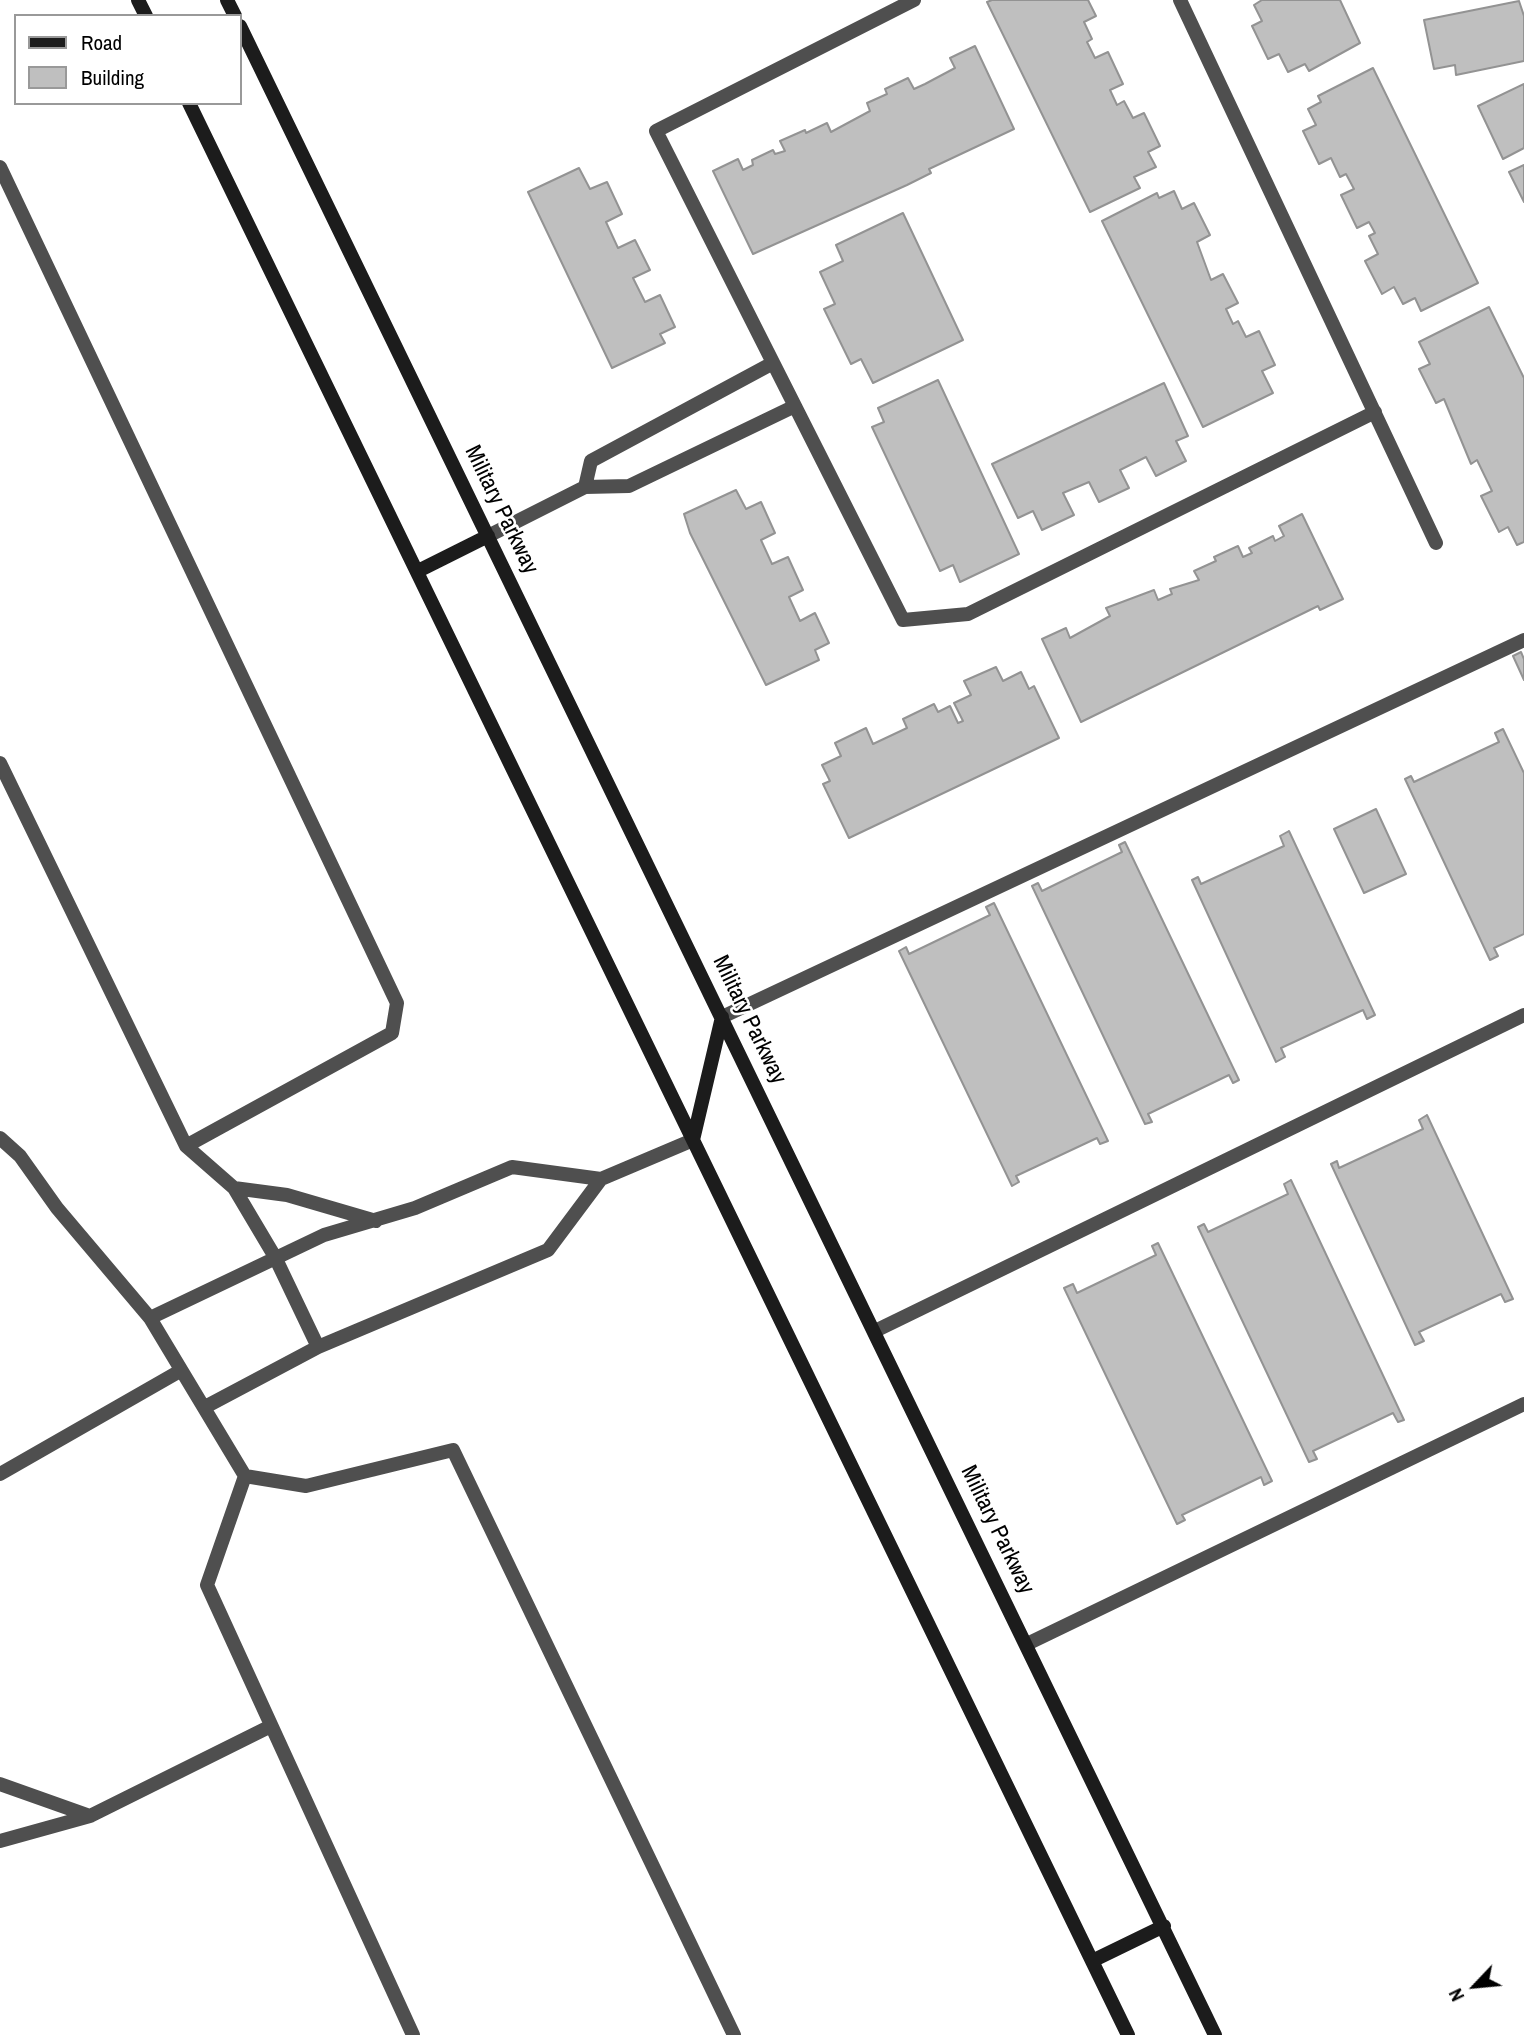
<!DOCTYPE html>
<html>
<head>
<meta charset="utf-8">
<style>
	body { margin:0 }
	#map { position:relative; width:1524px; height:2035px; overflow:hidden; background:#fff; font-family:"Archivo Narrow",sans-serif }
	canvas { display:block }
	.legend { position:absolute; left:14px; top:14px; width:228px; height:91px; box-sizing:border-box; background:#fff; border:2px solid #999; margin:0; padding:9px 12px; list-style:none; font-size:21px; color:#000 }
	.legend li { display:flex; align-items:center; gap:14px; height:35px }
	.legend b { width:35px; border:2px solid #999 }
	.north { position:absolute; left:1440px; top:1951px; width:70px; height:70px; -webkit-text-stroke:5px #fff; paint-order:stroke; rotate:244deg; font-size:19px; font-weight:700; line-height:28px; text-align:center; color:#000 }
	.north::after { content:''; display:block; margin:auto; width:24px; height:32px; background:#000; clip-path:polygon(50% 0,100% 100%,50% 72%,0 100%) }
</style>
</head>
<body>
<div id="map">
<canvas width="1524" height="2035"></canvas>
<ul class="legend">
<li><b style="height:9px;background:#1c1c1c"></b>Road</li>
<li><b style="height:19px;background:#bfbfbf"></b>Building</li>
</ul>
<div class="north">N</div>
</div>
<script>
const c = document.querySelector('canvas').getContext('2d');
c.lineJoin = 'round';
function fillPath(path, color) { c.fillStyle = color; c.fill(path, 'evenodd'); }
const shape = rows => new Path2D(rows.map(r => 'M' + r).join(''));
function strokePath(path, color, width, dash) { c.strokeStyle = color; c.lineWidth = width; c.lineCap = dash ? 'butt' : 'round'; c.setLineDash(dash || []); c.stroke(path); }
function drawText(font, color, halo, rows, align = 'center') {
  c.font = font + ' "Archivo Narrow",sans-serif'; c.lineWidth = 5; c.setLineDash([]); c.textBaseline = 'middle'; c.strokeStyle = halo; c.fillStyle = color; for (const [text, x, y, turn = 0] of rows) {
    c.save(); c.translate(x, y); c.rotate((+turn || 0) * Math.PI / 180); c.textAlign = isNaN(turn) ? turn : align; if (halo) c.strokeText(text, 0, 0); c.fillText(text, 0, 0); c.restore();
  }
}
const building = shape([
	[992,0,1088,0,1096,16,1084,22,1092,39,1087,42,1095,58,1108,52,1123,84,1110,90,1117,105,1124,101,1133,118,1144,113,1160,146,1148,152,1156,167,1134,177,1140,188,1090,212,987,2,992,0],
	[1340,0,1360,43,1309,71,1305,64,1288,72,1279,54,1268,59,1252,26,1262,21,1254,5,1262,0,1340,0],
	[1519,1,1524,16,1524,61,1456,75,1455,65,1434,69,1424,20,1519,1],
	[975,46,1014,129,929,169,931,173,907,185,753,254,713,171,738,159,743,170,753,165,752,160,773,150,775,154,785,151,780,141,805,130,806,133,827,123,831,132,870,111,867,103,887,94,885,89,908,78,914,89,925,84,955,68,950,58,975,46],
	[1373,68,1478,283,1421,311,1415,298,1403,304,1394,287,1382,294,1365,261,1378,254,1369,236,1375,233,1369,222,1357,228,1341,195,1354,189,1346,174,1340,177,1331,158,1319,164,1303,131,1316,125,1308,109,1321,102,1318,96,1373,68],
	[1524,84,1524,148,1503,159,1478,106,1524,84],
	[1524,165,1524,202,1509,172,1524,165],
	[579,168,590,189,607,182,622,214,606,222,618,248,635,240,650,270,633,278,645,302,660,295,675,327,660,334,665,343,612,368,528,192,579,168],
	[1174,191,1182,209,1194,203,1210,235,1197,242,1211,280,1223,274,1238,303,1226,309,1233,324,1238,321,1246,337,1259,331,1275,365,1262,371,1273,393,1203,427,1102,221,1157,193,1159,198,1174,191],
	[903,213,963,340,873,383,861,359,851,364,824,309,835,304,820,272,843,261,836,245,903,213],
	[1489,307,1524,378,1524,542,1517,545,1508,527,1499,532,1481,496,1492,491,1477,460,1471,464,1444,399,1436,403,1419,369,1430,364,1419,342,1489,307],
	[938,380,1019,554,960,582,953,565,940,571,872,427,884,422,878,408,938,380],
	[1164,383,1188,436,1176,441,1186,461,1156,476,1146,457,1120,470,1129,488,1099,502,1089,482,1063,493,1074,515,1042,530,1033,511,1018,518,992,464,1164,383],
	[736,490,746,509,761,502,775,533,761,540,772,564,788,557,803,590,789,597,800,621,815,613,829,643,815,650,819,660,766,685,690,533,684,514,736,490],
	[1302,514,1343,599,1320,610,1318,606,1081,722,1042,639,1066,628,1070,638,1110,616,1106,608,1154,590,1158,600,1172,594,1170,589,1199,580,1194,571,1216,561,1214,557,1238,546,1243,557,1252,553,1249,548,1273,536,1275,541,1284,536,1279,526,1302,514],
	[1521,652,1524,659,1524,680,1513,656,1521,652],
	[996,667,1003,681,1021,672,1029,689,1034,686,1059,738,849,838,823,784,830,781,822,765,841,756,835,743,866,728,873,744,907,728,903,719,934,704,938,712,950,706,958,723,963,721,954,703,971,695,964,681,996,667],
	[1503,729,1524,773,1524,934,1494,948,1498,956,1490,960,1405,779,1411,776,1414,782,1499,742,1495,733,1503,729],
	[1376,809,1406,874,1364,893,1334,829,1376,809],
	[1289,831,1375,1015,1367,1019,1363,1010,1281,1048,1285,1057,1276,1062,1192,880,1198,877,1201,884,1284,846,1280,836,1289,831],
	[1125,842,1239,1080,1233,1083,1229,1075,1148,1114,1152,1122,1145,1124,1032,886,1038,883,1042,891,1122,852,1119,845,1125,842],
	[994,903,1108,1141,1100,1144,1097,1138,1016,1176,1019,1182,1012,1186,899,951,906,947,909,954,990,915,986,907,994,903],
	[1427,1115,1513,1299,1505,1302,1501,1294,1419,1332,1424,1341,1415,1345,1331,1164,1337,1161,1339,1168,1423,1129,1419,1120,1427,1115],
	[1291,1180,1404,1420,1398,1422,1393,1413,1313,1451,1317,1459,1309,1462,1198,1227,1204,1224,1208,1232,1288,1194,1284,1184,1291,1180],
	[1158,1243,1272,1481,1264,1485,1261,1477,1182,1515,1185,1520,1177,1524,1064,1288,1073,1284,1077,1293,1156,1255,1152,1246,1158,1243]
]);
fillPath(building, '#bfbfbf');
strokePath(building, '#939393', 2);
strokePath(shape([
	[914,0,656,131,903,620,968,614,1375,412],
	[1180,0,1436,543],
	[0,167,397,1003,392,1033,186,1146],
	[773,363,591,461,585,487,629,486,795,406],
	[488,536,585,487],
	[0,763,186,1146,234,1188,275,1257,318,1347],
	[722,1017,1524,640],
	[0,1138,20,1156,57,1208,150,1318,245,1476,306,1486,453,1450,734,2035],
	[234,1188,287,1195,376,1221],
	[150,1318,324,1235,415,1208,512,1167,601,1179],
	[875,1331,1524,1015],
	[205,1407,318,1347,548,1250,601,1179,693,1140],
	[0,1474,180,1371],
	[245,1476,207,1585,413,2035],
	[1027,1644,1524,1404],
	[0,1784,90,1816,271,1726],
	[0,1841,90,1816]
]), '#4f4f4f', 14);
strokePath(shape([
	[138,0,146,16],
	[227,0,235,16],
	[240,26,1215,2035],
	[189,103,1128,2035],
	[418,571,488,536],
	[693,1140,722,1017],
	[1092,1961,1164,1926]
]), '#1c1c1c', 14);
drawText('23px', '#000', '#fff', [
	["Military Parkway",501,510,64],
	["Military Parkway",749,1020,64],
	["Military Parkway",997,1530,64]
]);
</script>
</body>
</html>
